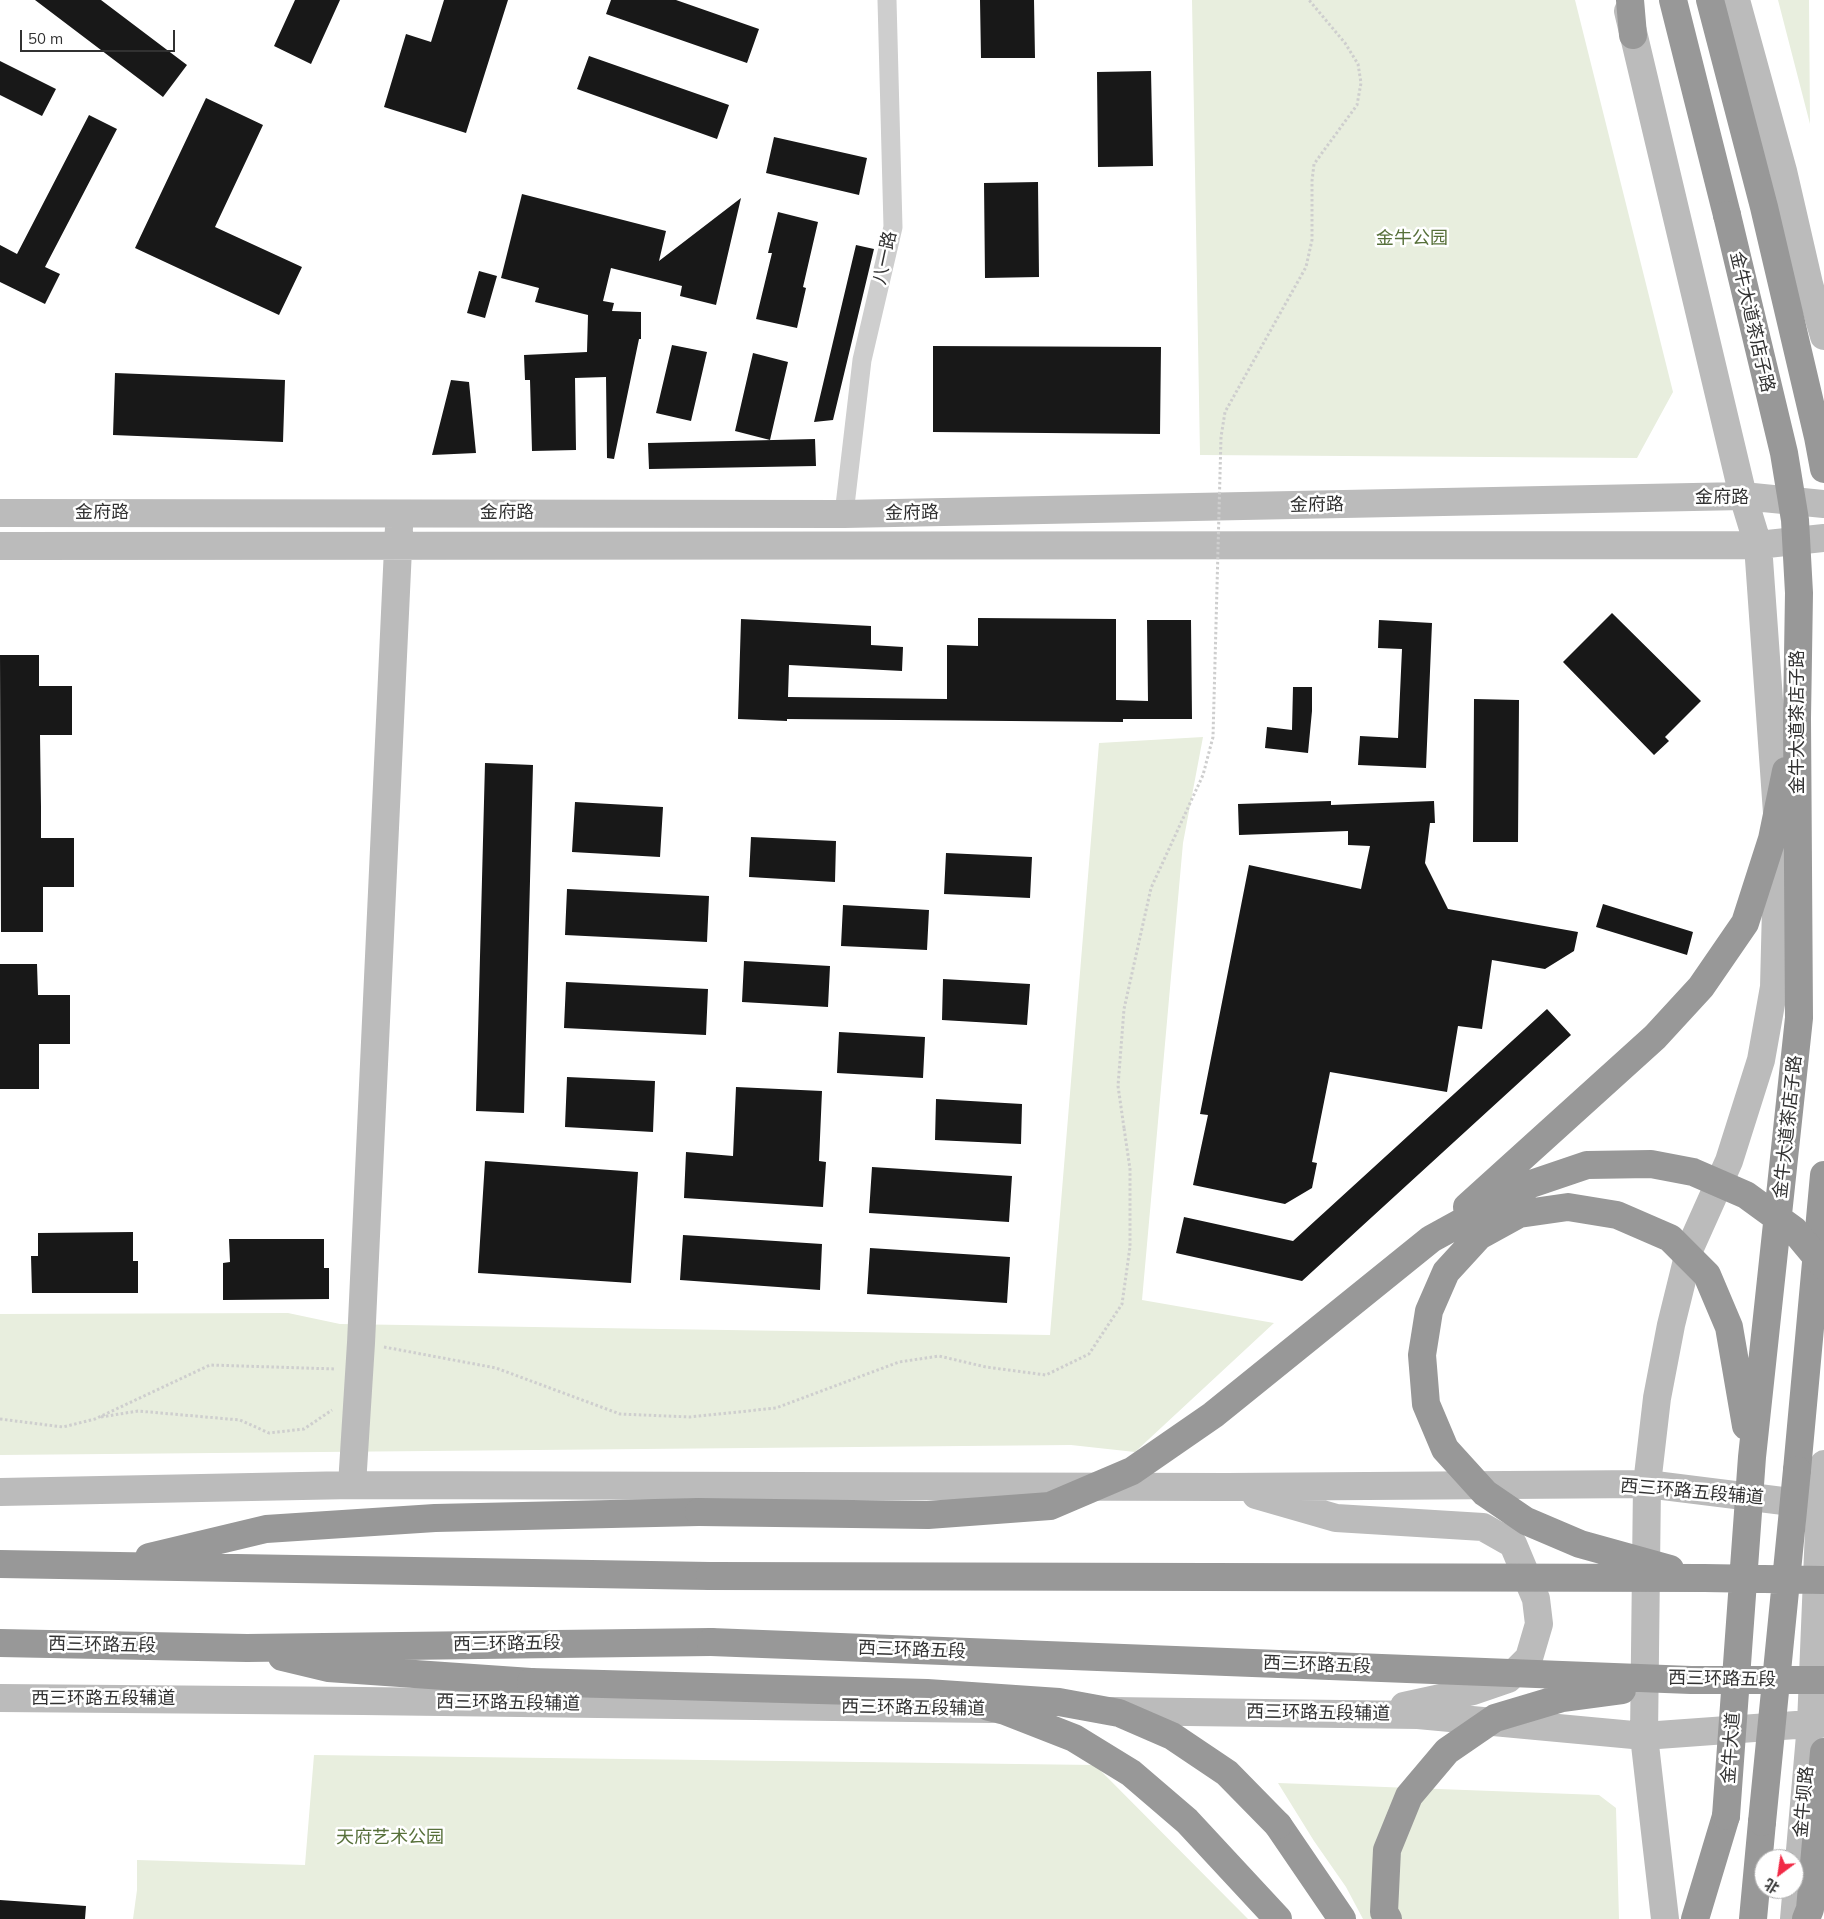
<!DOCTYPE html>
<html>
<head>
<meta charset="utf-8">
<style>
	body { margin:0 }
	#map { position:relative; width:1824px; height:1919px; overflow:hidden; background:#fff; font-family:Mulish,"Noto Sans SC",sans-serif }
	canvas { display:block }
	.north { position:absolute; left:1754px; top:1849px; width:50px; height:50px; box-sizing:border-box; background:#fff; border:1px solid #adadad; border-radius:50%; rotate:211deg; font-size:14px; font-weight:700; line-height:20px; text-align:center; color:#313131 }
	.north::after { content:''; display:block; margin:auto; width:18px; height:22px; background:#f12a46; clip-path:polygon(50% 0,100% 100%,50% 72%,0 100%) }
	.scale { position:absolute; left:20px; top:30px; width:155px; height:22px; box-sizing:border-box; border:2px solid #313131; border-top:0; padding-left:6px; font-size:15px; line-height:18px; white-space:nowrap; color:#313131; -webkit-text-stroke:4px #fff; paint-order:stroke }
</style>
</head>
<body>
<div id="map">
<canvas width="1824" height="1919"></canvas>
<div class="north">北</div>
<div class="scale">50 m</div>
</div>
<script>
const c = document.querySelector('canvas').getContext('2d');
c.lineJoin = 'round';
function fillPath(path, color) { c.fillStyle = color; c.fill(path, 'evenodd'); }
const shape = rows => new Path2D(rows.map(r => 'M' + r).join(''));
function strokePath(path, color, width, dash) { c.strokeStyle = color; c.lineWidth = width; c.lineCap = dash ? 'butt' : 'round'; c.setLineDash(dash || []); c.stroke(path); }
function drawText(font, color, halo, rows, align = 'center') {
  c.font = font + ' Mulish,"Noto Sans SC",sans-serif'; c.lineWidth = 5; c.setLineDash([]); c.textBaseline = 'middle'; c.strokeStyle = halo; c.fillStyle = color; for (const [text, x, y, turn = 0] of rows) {
    c.save(); c.translate(x, y); c.rotate((+turn || 0) * Math.PI / 180); c.textAlign = isNaN(turn) ? turn : align; if (halo) c.strokeText(text, 0, 0); c.fillText(text, 0, 0); c.restore();
  }
}
fillPath(shape([
	[1192,0,1575,0,1673,392,1637,458,1200,455],
	[1778,0,1809,0,1810,124],
	[1203,737,1183,843,1142,1300,1274,1323,1135,1452,1071,1445,0,1455,0,1314,288,1313,340,1324,1050,1335,1099,743],
	[314,1755,1095,1765,1248,1919,133,1919,137,1890,137,1860,305,1865],
	[1278,1783,1599,1795,1616,1808,1619,1919,1363,1919,1346,1887,1314,1841]
]), '#e8eede');
fillPath(shape([
	[35,0,101,0,187,65,163,97],
	[295,0,340,0,311,64,274,46],
	[444,0,508,0,466,133,384,107,406,34,431,42],
	[611,0,676,0,759,29,747,63,606,14],
	[980,0,1034,0,1035,58,981,58],
	[589,56,729,105,717,139,577,89],
	[0,61,56,89,42,116,0,95],
	[1151,71,1153,166,1098,167,1097,72],
	[206,98,263,125,215,227,302,267,279,315,135,248],
	[89,115,117,129,45,267,60,274,45,304,0,282,0,245,17,254],
	[774,137,867,158,859,195,766,173],
	[1038,182,1039,277,985,278,984,183],
	[522,194,666,231,659,261,741,198,716,305,680,296,682,286,611,268,603,301,614,303,612,311,641,312,641,339,639,339,614,459,607,458,606,377,575,378,576,450,532,451,530,380,525,380,524,355,587,352,588,315,535,302,539,288,501,278],
	[778,212,818,222,803,287,806,288,797,328,756,319,772,253,768,253],
	[856,245,874,249,833,420,814,422],
	[479,271,497,276,485,318,467,313],
	[672,345,707,352,691,421,656,413],
	[933,346,1161,347,1160,434,933,432],
	[753,353,788,362,770,440,735,431],
	[115,373,285,380,283,442,113,435],
	[451,380,469,382,476,453,432,455],
	[815,439,816,466,649,469,648,443],
	[1612,613,1701,701,1665,737,1669,741,1654,755,1563,662],
	[978,618,1116,619,1116,700,1148,701,1147,620,1191,620,1192,719,1123,719,1123,722,787,719,787,721,738,719,741,619,871,626,871,645,903,647,902,671,789,665,788,697,947,699,947,645,978,646],
	[1379,620,1432,623,1426,768,1358,765,1360,736,1398,738,1402,649,1378,648],
	[0,655,39,655,39,686,72,686,72,735,40,735,41,807,41,838,74,838,74,887,43,887,43,932,1,932],
	[1293,687,1312,687,1312,711,1308,753,1265,748,1267,727,1292,730],
	[1474,699,1519,700,1518,842,1473,842],
	[485,763,533,765,524,1113,476,1111],
	[1331,801,1331,805,1434,801,1435,823,1430,823,1425,863,1448,909,1578,932,1574,951,1545,969,1492,960,1482,1029,1458,1026,1447,1092,1330,1072,1312,1162,1317,1163,1312,1188,1285,1204,1193,1185,1208,1115,1200,1114,1249,865,1361,889,1370,846,1348,845,1348,831,1239,835,1238,804],
	[575,802,663,807,660,857,572,852],
	[751,837,836,841,835,882,749,877],
	[946,853,1032,857,1030,898,944,894],
	[567,889,709,896,707,942,565,935],
	[1603,904,1693,932,1687,955,1596,927],
	[843,905,929,910,927,950,841,946],
	[744,961,830,966,828,1007,742,1002],
	[0,964,37,964,38,995,70,995,70,1044,39,1044,39,1089,0,1089],
	[943,979,1030,984,1027,1025,942,1020],
	[566,982,708,989,706,1035,564,1028],
	[1547,1009,1571,1035,1302,1281,1176,1253,1184,1217,1293,1241],
	[839,1032,925,1037,923,1078,837,1073],
	[567,1077,655,1081,653,1132,565,1127],
	[736,1087,822,1091,819,1161,826,1162,823,1207,684,1198,686,1152,733,1156],
	[936,1099,1022,1104,1021,1144,935,1140],
	[485,1161,638,1172,631,1283,478,1273],
	[872,1167,1012,1176,1009,1222,869,1213],
	[133,1232,133,1261,138,1261,138,1293,32,1293,31,1256,38,1256,38,1233],
	[683,1235,822,1244,820,1290,680,1280],
	[229,1239,324,1239,324,1268,329,1268,329,1299,223,1300,223,1263,230,1262],
	[870,1248,1010,1257,1007,1303,867,1294],
	[0,1900,86,1906,85,1919,0,1919]
]), '#181818');
strokePath(shape([
	[384,1347,496,1368,620,1414,690,1417,776,1408,899,1362,939,1356,986,1367,1046,1375,1089,1354,1122,1304,1130,1247,1130,1169,1124,1128],
	[101,1417,138,1411,240,1420,269,1433,304,1429,332,1410],
	[0,1419,63,1427,95,1419,210,1365,336,1369]
]), '#cecece', 3, [2.5, 2.5]);
strokePath(shape([
	[844,514,862,360,893,227,887,0]
]), '#cecece', 19);
strokePath(shape([
	[1736,0,1783,171,1809,284,1824,336],
	[1628,11,1743,496,1758,545,1778,827,1774,987,1761,1060,1729,1161,1690,1248,1671,1325,1657,1398,1647,1484,1644,1736,1665,1919],
	[0,513,844,514,1743,496,1824,504],
	[0,546,1758,545,1824,538],
	[352,1485,361,1343,399,527],
	[0,1492,352,1485,1227,1487,1647,1484,1824,1506],
	[1256,1495,1336,1518,1483,1527,1513,1544,1536,1599,1539,1624,1529,1658,1508,1679,1473,1691,1404,1706],
	[0,1698,363,1701,991,1709],
	[1111,1711,1418,1715,1644,1736,1824,1723],
	[1794,1919,1811,1724,1820,1505,1824,1464]
]), '#bbb', 28);
strokePath(shape([
	[1630,0,1633,35],
	[1673,0,1727,215],
	[1710,0,1764,207,1818,437,1824,469],
	[1797,1470,1824,1175],
	[149,1557,266,1529,435,1518,699,1512],
	[0,1564,710,1576],
	[0,1643,247,1648,711,1642],
	[282,1657,328,1668,531,1682],
	[1278,1825,1342,1919],
	[1695,1919,1726,1816],
	[1753,1919,1762,1822],
	[1806,1919,1810,1909,1824,1752]
]), '#989898', 28);
strokePath(shape([
	[1124,1128,1118,1086,1124,1009,1151,888,1203,775,1213,737,1221,437,1225,412,1306,267,1312,240,1312,181,1314,164,1357,105,1361,83,1358,64,1345,43,1309,0]
]), '#cecece', 3, [2.5, 2.5]);
strokePath(shape([
	[1467,1207,1655,1037,1701,987,1745,923,1772,839,1786,771],
	[699,1512,928,1515,1050,1506,1132,1471,1213,1415,1431,1239,1531,1184,1587,1165,1651,1164,1693,1172,1746,1195,1794,1230,1824,1266],
	[1670,1569,1580,1544,1526,1521,1485,1493,1445,1449,1426,1404,1422,1355,1429,1311,1446,1272,1479,1236,1519,1214,1568,1207,1617,1215,1670,1238,1707,1275,1729,1327,1746,1426],
	[710,1576,1704,1578,1824,1580],
	[711,1642,1691,1680,1824,1680],
	[531,1682,927,1693,1059,1702,1119,1713,1172,1736,1227,1773,1278,1825],
	[989,1707,1005,1711,1074,1738,1131,1773,1187,1821,1278,1919],
	[1726,1816,1752,1457,1799,1018,1797,718,1799,593,1795,520,1784,453,1727,215],
	[1762,1822,1797,1470],
	[1388,1919,1384,1912,1387,1850,1409,1796,1447,1751,1495,1718,1562,1698,1622,1690]
]), '#989898', 28);
drawText('18px', '#57703a', '#fff', [
	["金牛公园",1412,239],
	["天府艺术公园",390,1838]
]);
drawText('18px', '#313131', '#fff', [
	["八一路",885,258,-78],
	["金牛大道茶店子路",1752,322,77],
	["金府路",1722,498],
	["金府路",1317,505,-1],
	["金府路",102,513],
	["金府路",507,513],
	["金府路",912,513,-1],
	["金牛大道茶店子路",1798,722,-90],
	["金牛大道茶店子路",1788,1127,-84],
	["西三环路五段辅道",1692,1492,5],
	["西三环路五段",507,1644,-1],
	["西三环路五段",102,1645,1],
	["西三环路五段",912,1650,2],
	["西三环路五段",1317,1665,2],
	["西三环路五段",1722,1679,1],
	["西三环路五段辅道",103,1699],
	["西三环路五段辅道",508,1703,1],
	["西三环路五段辅道",913,1708,1],
	["西三环路五段辅道",1318,1713,1],
	["金牛大道",1731,1748,-86],
	["金牛坝路",1804,1802,-85]
]);
</script>
</body>
</html>
